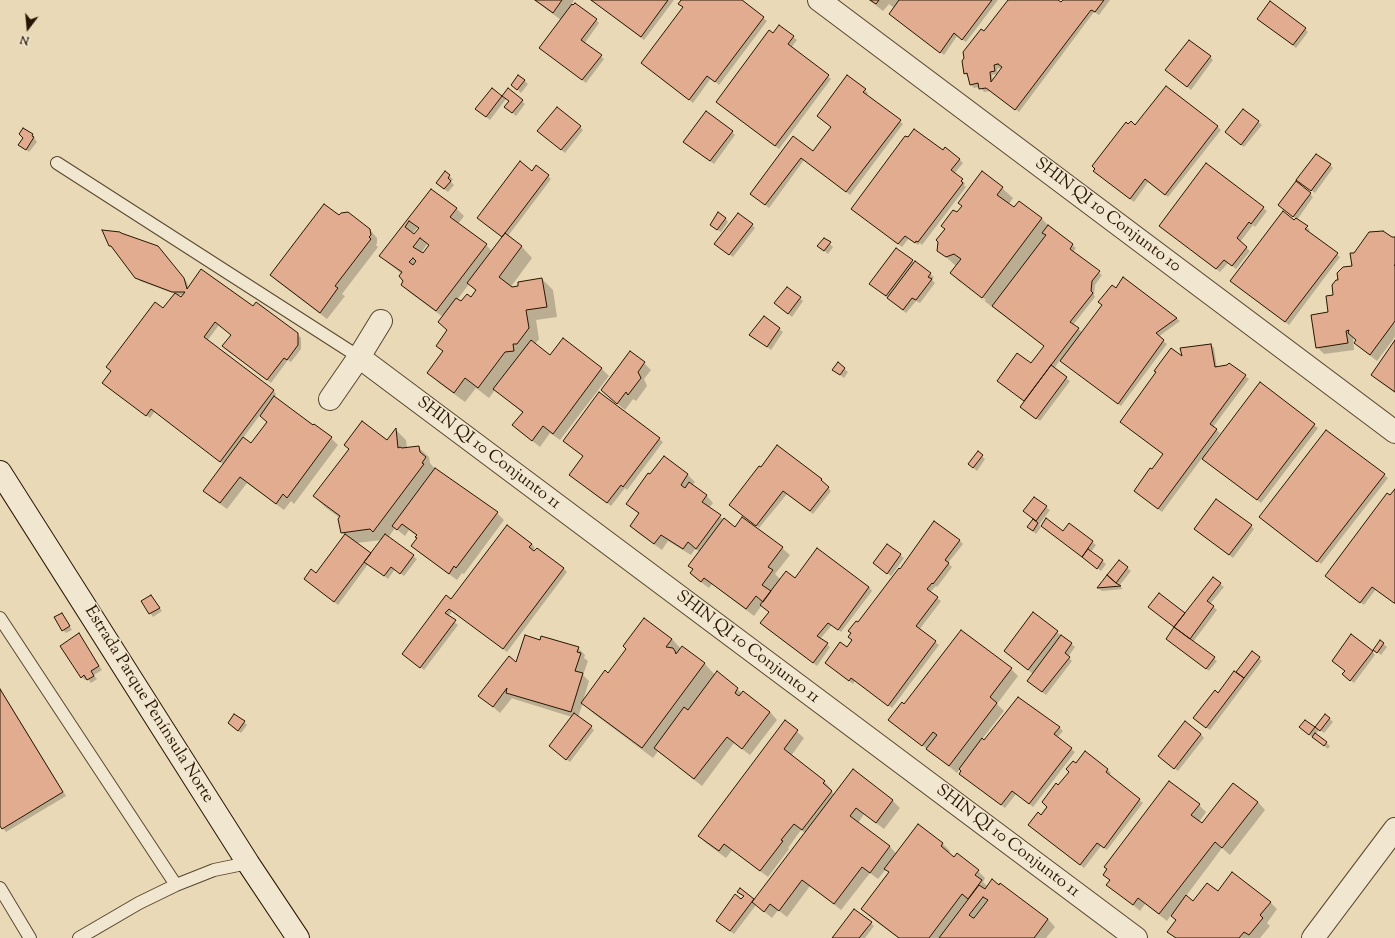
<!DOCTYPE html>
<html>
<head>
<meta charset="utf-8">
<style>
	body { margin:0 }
	#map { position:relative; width:1395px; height:938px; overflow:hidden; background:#e9d9b7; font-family:"Sorts Mill Goudy",serif }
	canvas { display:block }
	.north { position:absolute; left:8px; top:8px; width:40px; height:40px; -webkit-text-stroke:3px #f1e6d0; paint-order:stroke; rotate:196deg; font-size:11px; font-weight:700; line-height:16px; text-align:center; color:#281600 }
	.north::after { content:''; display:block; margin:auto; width:14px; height:18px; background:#281600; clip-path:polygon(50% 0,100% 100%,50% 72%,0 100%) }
</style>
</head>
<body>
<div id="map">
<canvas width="1395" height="938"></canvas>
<div class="north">N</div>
</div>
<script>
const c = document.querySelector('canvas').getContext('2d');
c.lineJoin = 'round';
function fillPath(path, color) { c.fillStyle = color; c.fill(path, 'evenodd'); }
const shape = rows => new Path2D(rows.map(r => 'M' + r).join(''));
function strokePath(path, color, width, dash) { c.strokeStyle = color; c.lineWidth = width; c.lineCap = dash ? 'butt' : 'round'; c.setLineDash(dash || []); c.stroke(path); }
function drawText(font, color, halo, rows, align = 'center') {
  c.font = font + ' "Sorts Mill Goudy",serif'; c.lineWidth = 3; c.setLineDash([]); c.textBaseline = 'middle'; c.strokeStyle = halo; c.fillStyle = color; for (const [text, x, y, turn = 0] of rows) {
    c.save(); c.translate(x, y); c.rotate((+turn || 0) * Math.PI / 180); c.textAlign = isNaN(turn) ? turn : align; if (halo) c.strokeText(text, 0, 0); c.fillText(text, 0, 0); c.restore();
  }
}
fillPath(shape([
	[534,0,574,0,571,5,596,20,599,23,584,44,604,59,586,83,540,48,561,20],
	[591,0,674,0,644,40],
	[683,0,740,0,767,21,719,85,711,78,693,103,645,66,684,8,680,4],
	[869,0,998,0,966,42,957,36,944,55,893,17,894,8,889,4,883,11],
	[1009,0,1057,0,1061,4,1064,0,1110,0,1099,15,1094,12,1019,112,990,91,984,92,980,87,974,88,970,84,968,77,965,73,984,33],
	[1003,67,993,81,992,75,998,74,997,69],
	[1262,22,1305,29,1308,32,1296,48],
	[779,26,797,40,791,48,831,79,779,149,720,105],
	[1210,57,1213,60,1191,90,1166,70],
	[519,76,528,84,521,93,516,88],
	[492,89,503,97,509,89,525,104,516,116,509,110,510,101,506,99,490,120,480,112],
	[865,90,868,93,866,96,903,124,850,195,804,160,769,208,755,197,793,138,813,153,832,127,821,119],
	[1258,122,1262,125,1244,147,1230,136],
	[1136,126,1217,126,1221,130,1168,197,1148,182,1134,202,1098,174,1096,169],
	[580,127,583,130,565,153,542,134],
	[732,132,735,135,714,164,687,145],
	[32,135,37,142,29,152,20,145],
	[943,152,959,159,963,163,954,174,965,183,964,185,966,187,922,245,920,243,918,245,909,238,902,247,856,212],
	[1206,164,1267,211,1255,227,1253,225,1240,242,1250,251,1236,269,1228,263,1220,272,1160,226],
	[1330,165,1333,168,1315,193,1301,183],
	[532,172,548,176,551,179,508,236,522,247,532,258,510,288,519,286,542,279,553,290,557,317,536,320,539,339,535,344,551,356,602,369,609,376,560,440,550,433,540,447,521,432,513,425,523,413,495,390,489,398,476,388,465,402,439,383,429,372,444,352,437,346,448,331,443,317,409,292,402,284,405,281,402,274,388,263,381,256,432,190,457,209,464,216,458,224,486,245,492,251,503,237,478,218],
	[417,228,419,229,415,236,412,234],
	[427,244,429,246,423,255,421,253],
	[469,284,477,292,471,298,461,303,457,300],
	[449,176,453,179,451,182,454,185,448,192,440,186],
	[1002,188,1013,198,1009,204,1014,208,1041,218,1052,229,1076,248,1073,252,1102,275,1095,285,1094,295,1095,297,1073,325,1083,333,1124,278,1180,321,1158,337,1167,344,1121,406,1060,360,1054,369,1070,381,1040,421,1024,410,1025,401,1001,384,1031,365,1045,347,962,284,951,273,956,266,938,250,957,213],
	[961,281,986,300,985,301,961,283],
	[1310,194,1313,197,1297,220,1310,230,1308,232,1340,257,1289,325,1234,284,1296,219,1279,205],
	[339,217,370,230,377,238,377,243,376,245,378,247,342,294,345,296,327,319,278,282,271,275],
	[725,218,728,222,721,232,714,228],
	[752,225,755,228,733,257,719,247],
	[1392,238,1395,238,1395,337,1377,361,1363,350,1356,343,1357,341,1353,337,1354,350,1324,354,1317,347,1329,313,1339,281,1353,267],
	[824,239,833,247,828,254,818,246],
	[110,245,161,251,187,282,189,289,253,307,297,334,301,338,301,349,291,362,288,360,271,383,227,350,232,335,219,325,207,341,273,390,276,394,274,397,314,427,331,438,338,445,294,504,291,501,284,510,247,483,227,509,212,498,205,491,224,465,155,411,150,418,107,386,175,294,140,281],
	[176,295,184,295,181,299],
	[260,415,268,423,251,445,243,438],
	[912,261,930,274,934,277,932,280,935,283,920,303,916,301,906,313,874,287],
	[800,298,803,301,792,317,778,306],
	[779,329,783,332,771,350,751,335],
	[1395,342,1395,393,1380,382,1372,375],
	[1211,345,1214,348,1217,368,1228,366,1229,364,1249,379,1213,427,1220,433,1205,454,1206,455,1314,425,1318,428,1261,503,1202,458,1162,512,1135,491,1164,455,1121,422,1184,358],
	[644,363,651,370,644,379,647,386,636,401,633,399,625,410,609,397],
	[838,364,848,372,844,378,834,370],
	[600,394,663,442,627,490,625,488,611,506,574,478,584,457],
	[396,430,406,440,407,448,418,447,429,457,430,463,435,469,497,513,504,520,464,574,462,573,457,580,420,553,413,545,418,539,417,536,409,530,405,536,395,528,388,538,417,559,404,576,395,569,388,579,368,564,338,605,305,579,317,574,345,536,342,532,340,518,325,507,314,496,387,441],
	[382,540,371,554,356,543],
	[1326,432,1388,478,1321,564,1264,521],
	[777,447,821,480,831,491,813,514,787,494,759,528,730,505,761,469],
	[978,453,985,459,977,471,969,464],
	[664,458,688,475,695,482,692,485,706,495,713,503,709,508,724,520,736,528,743,519,782,548,790,555,775,574,781,580,795,579,869,587,872,591,841,632,832,625,820,639,830,647,817,666,765,627,770,612,762,605,754,616,712,584,709,588,698,580,691,573,694,570,690,566,700,552,695,549,691,555,668,541,662,550,638,533,631,526,639,514,628,504],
	[1395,490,1395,604,1376,589,1364,605,1329,579],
	[1034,498,1050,510,1039,525,1041,527,1036,534,1028,527,1034,519,1024,511],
	[1070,525,1096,545,1091,552,1106,564,1101,571,1042,526,1064,533],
	[1251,526,1254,529,1233,558,1198,532],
	[959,540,963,544,948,563,952,567,937,587,936,586,930,592,941,601,919,630,939,645,892,708,855,680,853,684,826,663,847,648,853,641,858,624,900,570],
	[532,544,535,548,532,551,563,568,567,572,507,652,452,611,448,617,458,625,424,670,403,654,452,600],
	[887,545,904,558,891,576,877,566],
	[1119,561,1131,571,1119,586,1123,589,1102,591,1098,588],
	[1220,584,1224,587,1210,604,1217,610,1193,642,1217,661,1209,671,1171,642],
	[151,596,162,611,153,617,142,601],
	[62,614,72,630,66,633,63,630],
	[1033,614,1057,632,1075,647,1068,657,1072,661,1046,695,1031,684,1033,674,1005,651],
	[79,635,102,670,94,675,97,679,91,683,88,679,85,680,82,677],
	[672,639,681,649,682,647,705,664,715,675,717,673,742,693,770,712,777,720,750,755,734,743,702,786,658,751,653,758,593,713,583,703,578,717,594,730,570,762,550,746,572,717,514,699,512,698,500,713,480,696,541,641,578,648,585,655,584,658,588,661,583,675,589,681,583,701,609,674],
	[1381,642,1387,647,1381,655,1375,650],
	[1372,651,1375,655,1354,683,1347,678],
	[1252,652,1262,661,1210,730,1198,722],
	[1011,669,1018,676,997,704,1004,711,982,739,985,741,1018,698,1060,728,1063,731,1057,738,1075,752,1033,807,1016,794,1005,808,964,777,962,771,960,769,957,773,930,751,897,727,890,720,904,705],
	[0,688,66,796,6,832,0,824],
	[1326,715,1333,722,1324,733,1319,729,1316,734,1330,746,1328,749,1303,730,1305,721,1316,728],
	[244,722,247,725,241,733,232,726],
	[786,722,804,738,791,756,824,781,831,789,830,790,835,795,853,771,893,801,900,808,884,829,864,814,858,823,890,847,897,854,918,826,943,844,950,851,948,853,954,858,957,854,978,871,985,878,983,882,988,887,1048,919,1055,927,1046,938,898,938,870,917,863,909,890,872,886,869,878,879,870,873,841,910,810,886,787,917,778,910,772,918,756,905,734,934,720,924,745,897,739,892,740,890,754,901,805,833,801,830,788,848,789,849,768,877,732,850,726,858,706,843,699,836],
	[1201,734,1204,738,1178,771,1163,760],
	[1076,764,1107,769,1111,773,1109,776,1143,803,1107,850,1101,846,1084,868,1032,828],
	[1258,802,1265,810,1230,855,1222,848,1186,896,1194,902,1218,893,1270,902,1277,909,1267,923,1270,926,1260,938,1175,938,1168,931,1177,921,1171,915,1167,921,1145,904,1140,911,1108,884,1110,881,1104,874,1199,805,1206,812,1199,822,1203,825],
	[871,923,874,926,865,938,833,938]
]), '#0003');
const building = shape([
	[535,0,562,0,553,13,535,0],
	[591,0,668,0,641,37,591,0],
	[681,0,742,0,764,17,715,82,707,76,689,100,641,63,683,7,678,4,681,0],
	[870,0,879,0,876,4,870,0],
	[899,0,992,0,962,40,954,33,940,53,889,14,899,0],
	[1008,0,1058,0,1061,2,1063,0,1104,0,1095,12,1091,10,1015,110,986,88,979,89,978,83,970,85,967,73,964,74,962,61,964,58,963,52,981,29,984,31,1008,0],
	[998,64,1002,67,991,82,990,72,995,71,994,65,998,64],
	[1270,1,1306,28,1293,45,1257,19,1270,1],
	[575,3,597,19,581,40,602,55,582,80,539,48,572,4,573,5,575,3],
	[779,25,794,36,788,44,829,75,775,146,716,102,769,30,773,33,779,25],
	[1189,40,1211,56,1187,87,1165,70,1189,40],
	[518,75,525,80,517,90,511,85,518,75],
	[847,75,866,89,863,92,901,120,846,192,801,158,765,205,750,194,793,136,813,151,831,127,817,116,847,75],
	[1166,86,1218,126,1165,195,1145,179,1130,199,1093,171,1095,169,1092,166,1126,122,1128,124,1131,121,1135,125,1166,86],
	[492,88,502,96,486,117,475,109,492,88],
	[508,88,523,100,512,113,504,107,509,101,502,96,508,88],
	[557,107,581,126,561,150,537,131,557,107],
	[1243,109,1259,121,1241,145,1225,132,1243,109],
	[706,111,733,131,710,161,683,142,706,111],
	[23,128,33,134,32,136,34,137,26,150,18,145,23,138,19,134,23,128],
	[914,129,943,150,945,147,960,159,951,170,963,179,961,181,963,183,918,242,916,241,915,243,905,236,898,244,851,209,905,136,908,137,914,129],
	[1316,154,1331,164,1311,191,1296,180,1316,154],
	[520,161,532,171,536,165,549,175,502,237,477,218,520,161],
	[1206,163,1264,207,1251,224,1249,222,1237,238,1247,247,1232,266,1224,260,1216,269,1159,226,1206,163],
	[445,171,450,175,448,178,451,181,444,189,436,183,445,171],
	[982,171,1003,187,997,195,1014,207,1019,201,1042,218,982,298,950,273,961,259,954,254,946,257,937,251,938,242,936,240,945,229,941,226,953,210,957,212,962,206,958,203,982,171],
	[1296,181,1311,193,1293,217,1278,205,1296,181],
	[431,189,457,208,450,217,487,244,436,311,401,285,403,281,399,276,402,272,379,256,431,189],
	[409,221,419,228,414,234,405,227,409,221],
	[420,238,429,245,423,253,413,247,420,238],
	[413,258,416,261,413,265,409,262,413,258],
	[324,204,339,215,341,213,348,212,370,229,371,235,369,237,371,239,335,286,338,288,320,313,270,275,324,204],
	[1283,211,1294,220,1296,218,1308,226,1305,229,1338,253,1285,322,1230,281,1283,211],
	[718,212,726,218,717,230,710,225,718,212],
	[738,213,753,224,729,255,714,244,738,213],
	[1048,225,1073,244,1070,249,1100,271,1092,281,1091,291,1093,293,1070,322,1079,328,1024,401,997,381,1017,353,1031,363,1044,346,992,306,1046,235,1042,233,1048,225],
	[102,230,120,232,121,233,158,246,184,278,187,289,201,269,253,306,256,302,298,333,298,345,287,360,284,358,267,380,222,346,231,335,215,322,204,337,274,390,220,462,151,409,146,416,102,383,111,371,106,367,155,302,163,308,175,293,181,297,185,292,172,292,135,278,111,246,109,246,102,230],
	[1383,231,1392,237,1395,237,1395,265,1394,265,1395,266,1395,321,1370,355,1354,343,1356,340,1348,333,1349,330,1346,331,1348,343,1316,348,1311,315,1328,312,1326,296,1333,295,1332,285,1336,280,1338,280,1337,273,1343,267,1352,266,1350,253,1354,253,1369,232,1383,231],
	[505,233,522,246,499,277,512,287,518,286,518,282,542,278,547,307,526,310,529,328,517,344,513,344,514,351,505,352,478,388,465,378,454,393,427,373,443,351,436,346,447,330,438,322,456,298,461,301,467,294,471,297,476,290,467,283,505,233],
	[824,238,831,242,824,251,817,246,824,238],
	[896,248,913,260,886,296,869,284,896,248],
	[915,261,931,273,928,277,932,279,916,300,912,298,903,310,887,298,915,261],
	[1123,277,1177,318,1156,333,1164,340,1118,404,1060,361,1102,305,1098,302,1103,296,1112,285,1116,288,1123,277],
	[787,287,801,297,788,314,774,303,787,287],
	[764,316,780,328,767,347,749,335,764,316],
	[563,338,602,368,553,434,543,426,532,441,512,425,523,412,493,389,531,340,550,355,563,338],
	[1395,340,1395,392,1371,375,1395,340],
	[1211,344,1215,367,1227,365,1229,363,1246,375,1210,424,1217,429,1158,509,1134,491,1150,468,1152,469,1163,454,1120,422,1156,372,1154,371,1171,348,1182,356,1180,348,1211,344],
	[630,351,645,362,638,372,641,378,628,395,626,392,617,404,601,390,630,351],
	[838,362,845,368,840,375,832,370,838,362],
	[1051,365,1067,377,1036,419,1020,407,1051,365],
	[1260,382,1315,424,1257,500,1202,459,1260,382],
	[599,392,660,438,623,487,621,485,607,503,569,475,583,456,563,441,599,392],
	[274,396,313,425,314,424,332,437,287,498,283,494,276,504,240,477,220,503,203,491,243,437,251,443,267,422,260,416,274,396],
	[362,421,387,440,396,428,398,448,400,447,402,448,419,446,420,452,426,457,422,463,424,464,373,532,370,529,341,533,338,519,340,516,313,496,349,449,344,445,362,421],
	[1326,430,1385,474,1317,562,1259,517,1326,430],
	[777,445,822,479,821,480,829,487,810,511,783,491,756,526,729,505,759,466,761,467,777,445],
	[978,451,983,455,973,468,968,464,978,451],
	[664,456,688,474,681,485,685,488,689,482,707,495,702,502,721,515,696,549,688,542,683,549,661,535,654,544,630,526,639,513,626,504,648,473,650,474,664,456],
	[435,468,498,512,456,568,454,566,449,574,411,546,417,538,415,537,417,535,402,524,397,530,392,526,435,468],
	[1395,489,1395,603,1394,603,1372,587,1360,603,1325,576,1387,493,1390,495,1395,489],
	[1034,497,1047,506,1036,521,1023,511,1034,497],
	[1216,499,1252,525,1229,555,1194,529,1216,499],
	[742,517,783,547,768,567,773,570,762,585,771,591,763,602,756,596,746,609,704,578,701,582,690,573,693,569,688,566,724,518,735,527,742,517],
	[1046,518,1063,531,1069,523,1093,541,1082,557,1041,526,1046,518],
	[1033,519,1038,523,1033,531,1027,527,1033,519],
	[934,521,960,540,945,560,949,563,933,584,932,583,927,589,938,597,916,626,936,641,888,706,851,678,849,681,825,663,840,642,847,647,852,640,848,637,851,633,848,631,856,621,858,622,899,568,900,569,934,521],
	[507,525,532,544,529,547,534,551,537,548,564,568,503,649,449,609,445,613,456,620,420,668,402,654,446,595,451,599,507,525],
	[345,534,371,553,334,602,304,579,311,569,316,573,345,534],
	[385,534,414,555,400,574,391,567,384,576,364,562,385,534],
	[887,544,901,554,887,574,873,563,887,544],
	[817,548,869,587,838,630,828,623,817,636,828,643,813,663,760,623,769,612,760,605,786,571,795,578,817,548],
	[1088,549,1103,560,1097,569,1082,557,1088,549],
	[1119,560,1128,567,1116,583,1107,575,1119,560],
	[1107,575,1116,583,1121,586,1097,588,1107,575],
	[1213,577,1221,583,1207,601,1214,606,1190,639,1174,627,1213,577],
	[1159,593,1185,613,1174,627,1148,607,1159,593],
	[151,595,160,608,149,614,141,601,151,595],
	[1033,612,1058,631,1028,670,1004,651,1033,612],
	[62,613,70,626,62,631,54,617,62,613],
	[644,618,672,639,666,647,673,648,675,651,676,654,682,646,705,663,642,748,581,703,605,670,608,673,626,649,623,646,644,618],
	[1174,627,1215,657,1206,669,1166,639,1174,627],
	[961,630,1012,668,990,697,997,703,949,766,926,749,937,735,933,732,922,746,888,720,902,702,904,704,961,630],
	[79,633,99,666,91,671,94,676,87,680,84,675,81,678,60,646,79,633],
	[1351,634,1373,651,1350,681,1342,674,1345,671,1332,661,1351,634],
	[525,635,540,640,541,636,579,647,577,652,581,653,575,671,583,673,571,712,506,693,507,688,493,707,478,696,509,656,516,662,525,635],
	[1061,635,1072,643,1065,653,1070,657,1042,692,1027,681,1061,635],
	[1380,640,1384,643,1377,653,1373,650,1380,640],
	[1252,651,1260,657,1244,678,1236,672,1252,651],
	[717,671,738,688,735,693,739,696,743,691,770,712,742,749,727,737,694,779,654,748,684,707,688,710,717,671],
	[1234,671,1244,678,1206,728,1193,718,1215,690,1218,693,1234,671],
	[0,689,63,792,2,829,0,826,0,689],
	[1018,697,1060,727,1054,734,1072,748,1029,804,1012,791,1001,805,959,774,961,771,959,769,982,738,984,740,1018,697],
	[574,713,592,726,566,760,549,746,574,713],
	[234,714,245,721,238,731,228,723,234,714],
	[1325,714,1330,718,1320,731,1315,727,1325,714],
	[785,720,798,730,784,749,825,781,823,783,832,791,802,830,794,824,781,840,783,841,760,871,724,844,719,851,698,836,785,720],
	[1305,720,1315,727,1309,735,1299,727,1305,720],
	[1185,721,1201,734,1174,769,1158,756,1185,721],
	[1315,733,1327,742,1324,746,1312,737,1315,733],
	[1085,751,1108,769,1106,772,1140,799,1104,848,1097,843,1080,865,1028,825,1038,812,1041,815,1047,807,1042,802,1056,783,1058,785,1069,772,1066,769,1073,761,1076,763,1085,751],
	[853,769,893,800,876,823,856,808,850,816,890,846,870,873,862,867,834,904,802,880,779,911,770,904,764,912,752,902,853,769],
	[1169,781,1200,804,1191,815,1202,823,1233,783,1258,802,1222,848,1215,842,1159,914,1138,898,1133,905,1106,885,1110,880,1103,875,1107,869,1104,867,1169,781],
	[918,824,943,843,941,846,954,857,957,853,979,870,975,875,982,880,968,899,962,894,929,938,899,938,861,909,889,872,884,869,918,824],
	[1232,872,1271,902,1260,915,1263,918,1249,935,1244,932,1239,938,1176,938,1167,932,1176,920,1171,916,1186,895,1193,901,1207,883,1218,891,1232,872],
	[992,879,999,885,1000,883,1048,919,1034,938,939,938,979,885,985,889,992,879],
	[983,897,988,900,974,918,973,918,969,915,983,897],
	[740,888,754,899,730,931,716,921,735,894,741,899,744,896,737,892,740,888],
	[854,909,872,922,859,938,832,938,854,909]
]);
fillPath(building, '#e2ac90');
strokePath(building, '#281600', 1);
const service = shape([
	[57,163,359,357],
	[0,618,176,885],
	[0,888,30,938],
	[79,938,139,903,176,885,214,870,248,863]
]);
const minor = shape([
	[819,0,1395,432],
	[359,357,1136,938],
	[330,399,359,357,381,321],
	[1313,938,1395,829]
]);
const secondary = shape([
	[0,472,248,863,298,938]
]);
strokePath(service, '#58472e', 14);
strokePath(minor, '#58472e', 24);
strokePath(secondary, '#281600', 24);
strokePath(service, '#f1e6d0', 12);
strokePath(minor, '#f1e6d0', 22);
strokePath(secondary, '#f1e6d0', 22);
drawText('17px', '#281600', '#f1e6d0', [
	["SHIN QI 10 Conjunto 10",1107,216,37],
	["SHIN QI 10 Conjunto 11",488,454,37],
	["SHIN QI 10 Conjunto 11",747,648,37],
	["Estrada Parque Península Norte",148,705,58],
	["SHIN QI 10 Conjunto 11",1007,842,37]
]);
</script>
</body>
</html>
